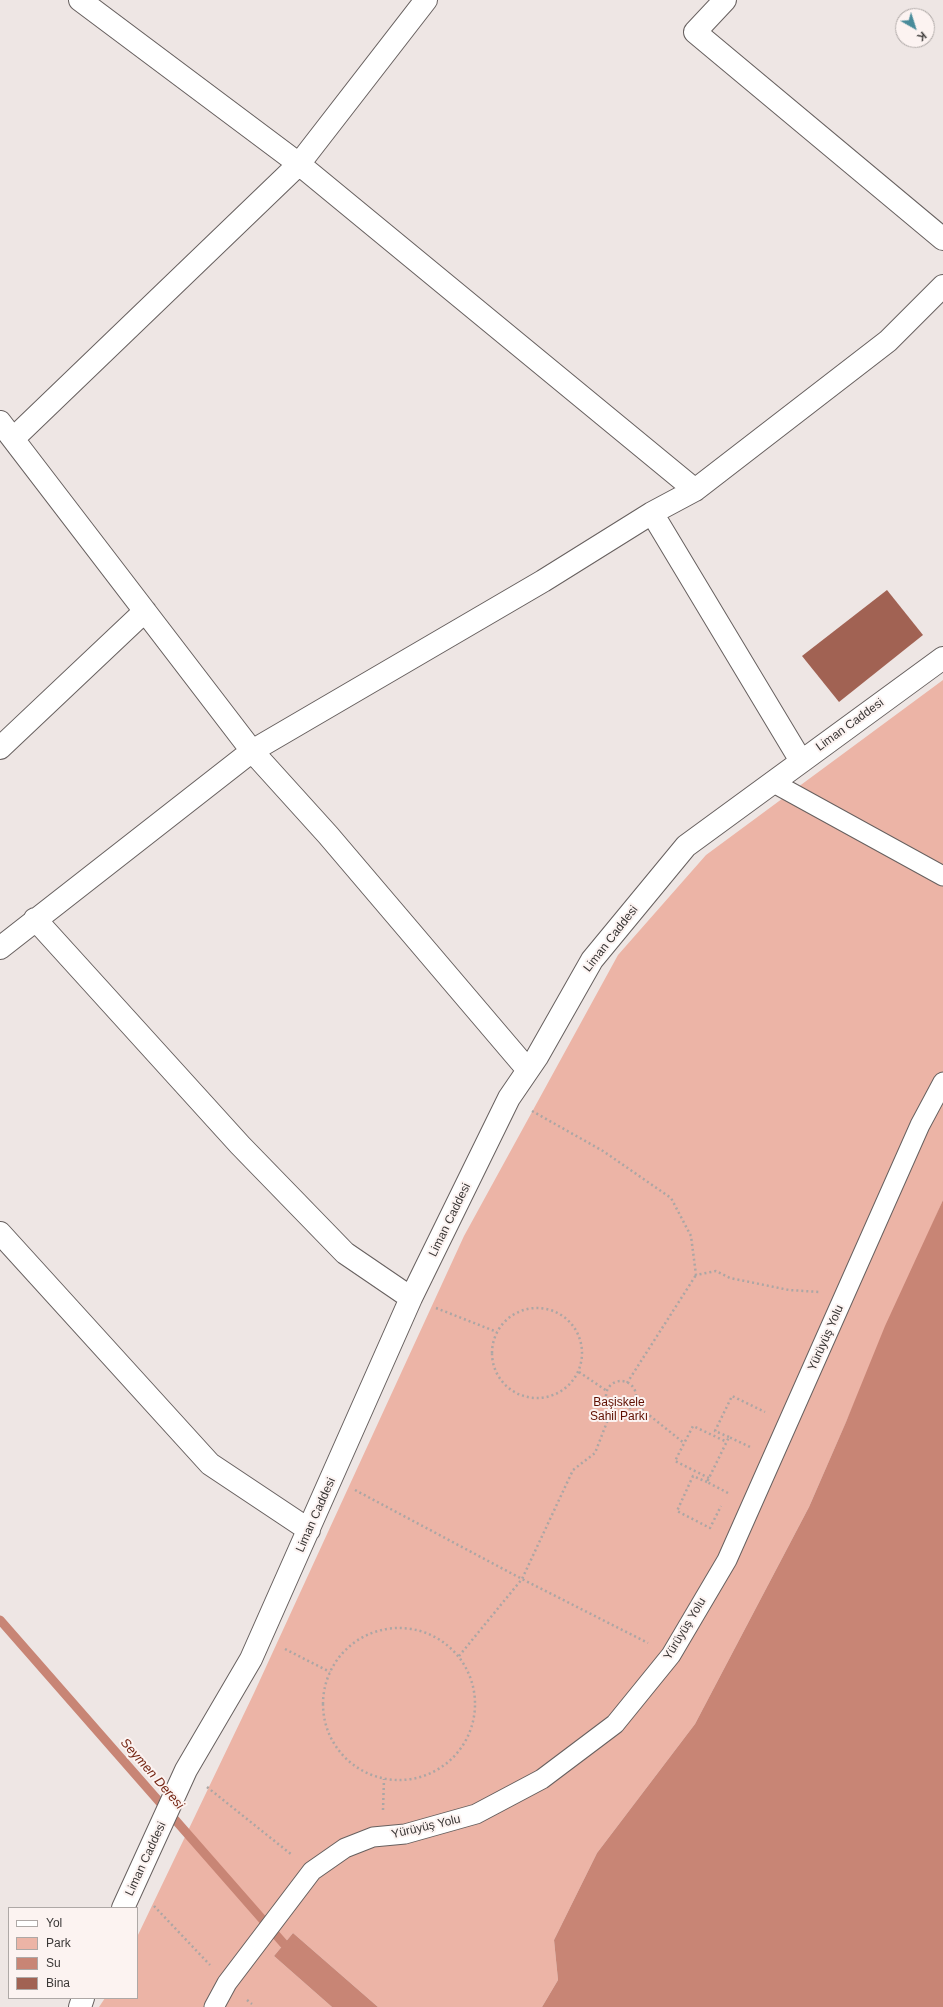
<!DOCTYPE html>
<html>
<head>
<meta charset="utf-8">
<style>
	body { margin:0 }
	#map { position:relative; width:943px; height:2007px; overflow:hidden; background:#eee6e4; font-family:Arial,sans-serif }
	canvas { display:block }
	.legend { position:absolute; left:8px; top:1907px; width:130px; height:92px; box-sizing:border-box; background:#fcf3f1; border:1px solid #aea8a6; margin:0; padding:5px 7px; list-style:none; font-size:12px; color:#3a3736 }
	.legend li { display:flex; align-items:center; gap:8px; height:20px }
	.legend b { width:20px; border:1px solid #aea8a6 }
	.north { position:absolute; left:895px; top:8px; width:40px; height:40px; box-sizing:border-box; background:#fcf3f1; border:1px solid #aea8a6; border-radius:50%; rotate:141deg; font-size:11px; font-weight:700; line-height:16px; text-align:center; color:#3a3736 }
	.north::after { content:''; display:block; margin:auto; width:14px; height:18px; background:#488b9a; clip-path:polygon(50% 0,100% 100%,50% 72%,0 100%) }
</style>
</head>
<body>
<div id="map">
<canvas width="943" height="2007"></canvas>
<ul class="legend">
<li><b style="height:5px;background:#fff"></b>Yol</li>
<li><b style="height:11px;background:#ecb4a6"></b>Park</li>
<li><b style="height:11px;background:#c88575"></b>Su</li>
<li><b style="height:11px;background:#a16253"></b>Bina</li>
</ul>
<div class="north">K</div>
</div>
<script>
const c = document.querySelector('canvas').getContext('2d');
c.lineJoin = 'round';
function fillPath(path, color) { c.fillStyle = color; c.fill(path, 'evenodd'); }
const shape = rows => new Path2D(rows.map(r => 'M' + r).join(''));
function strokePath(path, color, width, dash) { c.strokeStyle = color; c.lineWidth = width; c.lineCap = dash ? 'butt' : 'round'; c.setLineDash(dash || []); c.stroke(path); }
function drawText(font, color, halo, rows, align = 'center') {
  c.font = font + ' Arial,sans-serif'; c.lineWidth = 4; c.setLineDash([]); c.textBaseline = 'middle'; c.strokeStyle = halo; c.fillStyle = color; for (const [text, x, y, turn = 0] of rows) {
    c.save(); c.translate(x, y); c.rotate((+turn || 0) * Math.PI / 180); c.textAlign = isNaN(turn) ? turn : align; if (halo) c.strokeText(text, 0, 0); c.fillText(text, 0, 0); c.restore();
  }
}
fillPath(shape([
	[943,680,943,1200,809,1507,695,1724,597,1853,554,1940,558,1980,542,2007,378,2007,293,1933,274,1956,332,2007,99,2007,105,1998,137,1998,137,1937,254,1693,464,1236,618,955,706,855]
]), '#ecb4a6');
fillPath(shape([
	[943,1200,943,2007,542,2007,558,1980,554,1940,597,1853,695,1724,809,1507,846,1422,885,1326],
	[293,1933,378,2007,332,2007,274,1956]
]), '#c88575');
strokePath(shape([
	[0,1620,284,1944]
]), '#c88575', 9);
fillPath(shape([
	[887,590,923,635,839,702,802,656]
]), '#a16253');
const pedestrian = shape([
	[772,782,943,876],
	[214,2007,227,1983,312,1871,345,1848,373,1837,405,1834,476,1814,542,1779,615,1724,671,1655,727,1560,920,1125,943,1082]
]);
const minor = shape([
	[80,0,299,164,695,490],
	[725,0,695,32,943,239],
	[0,422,252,751,328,835,528,1070],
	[14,438,299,164,426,0],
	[652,513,801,761],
	[0,748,145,611],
	[35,919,240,1145,345,1253,411,1298],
	[0,948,252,751,543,581,652,513,695,490,888,341,943,286],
	[0,1233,210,1464,309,1530],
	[123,1908,186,1770,251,1659,411,1298,509,1098,537,1057,592,960,686,846,943,658],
	[80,2007,83,1998]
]);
strokePath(pedestrian, '#67605f', 21);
strokePath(minor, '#67605f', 24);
strokePath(shape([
	[532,1111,603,1151,671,1198,691,1236,696,1275,716,1271,730,1278,789,1290,819,1292],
	'492 1353a45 45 0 1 1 90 0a45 45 0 1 1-90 0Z',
	[436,1308,497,1332],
	[579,1372,607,1391],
	'606 1396a15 15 0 1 1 30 0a15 15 0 1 1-30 0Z',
	[627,1383,696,1275],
	[634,1403,684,1443],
	[729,1437,715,1431,732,1396,765,1412],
	[709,1478,675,1461,693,1426,727,1442],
	[707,1482,693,1476,677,1511,710,1528,721,1506],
	[355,1490,522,1579,648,1643],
	[728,1493,707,1482,709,1478,729,1437,750,1447],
	'323 1704a76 76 0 1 1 152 0a76 76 0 1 1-152 0Z',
	[285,1649,330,1672],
	[459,1656,522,1579,573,1470,595,1453,612,1409],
	[207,1787,292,1855],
	[383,1810,384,1779],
	[154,1906,210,1965],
	[247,2000,252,2004]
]), '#aca6a4', 2.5, [2, 3]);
strokePath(pedestrian, '#fff', 19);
strokePath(minor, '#fff', 22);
drawText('12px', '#3a3736', '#fcf3f1', [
	["Liman Caddesi",850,725,-36],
	["Liman Caddesi",611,939,-52],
	["Liman Caddesi",450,1220,-64],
	["Yürüyüş Yolu",826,1338,-66],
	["Liman Caddesi",316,1515,-66],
	["Yürüyüş Yolu",685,1629,-59],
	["Yürüyüş Yolu",426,1827,-13],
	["Liman Caddesi",146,1859,-65]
]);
drawText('12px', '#5f0f00', '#fcf3f1', [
	["Başiskele",619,1403],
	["Sahil Parkı",619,1417]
]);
drawText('italic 13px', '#742513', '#fcf3f1', [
	["Seymen Deresi",152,1774,49]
]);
</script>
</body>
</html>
